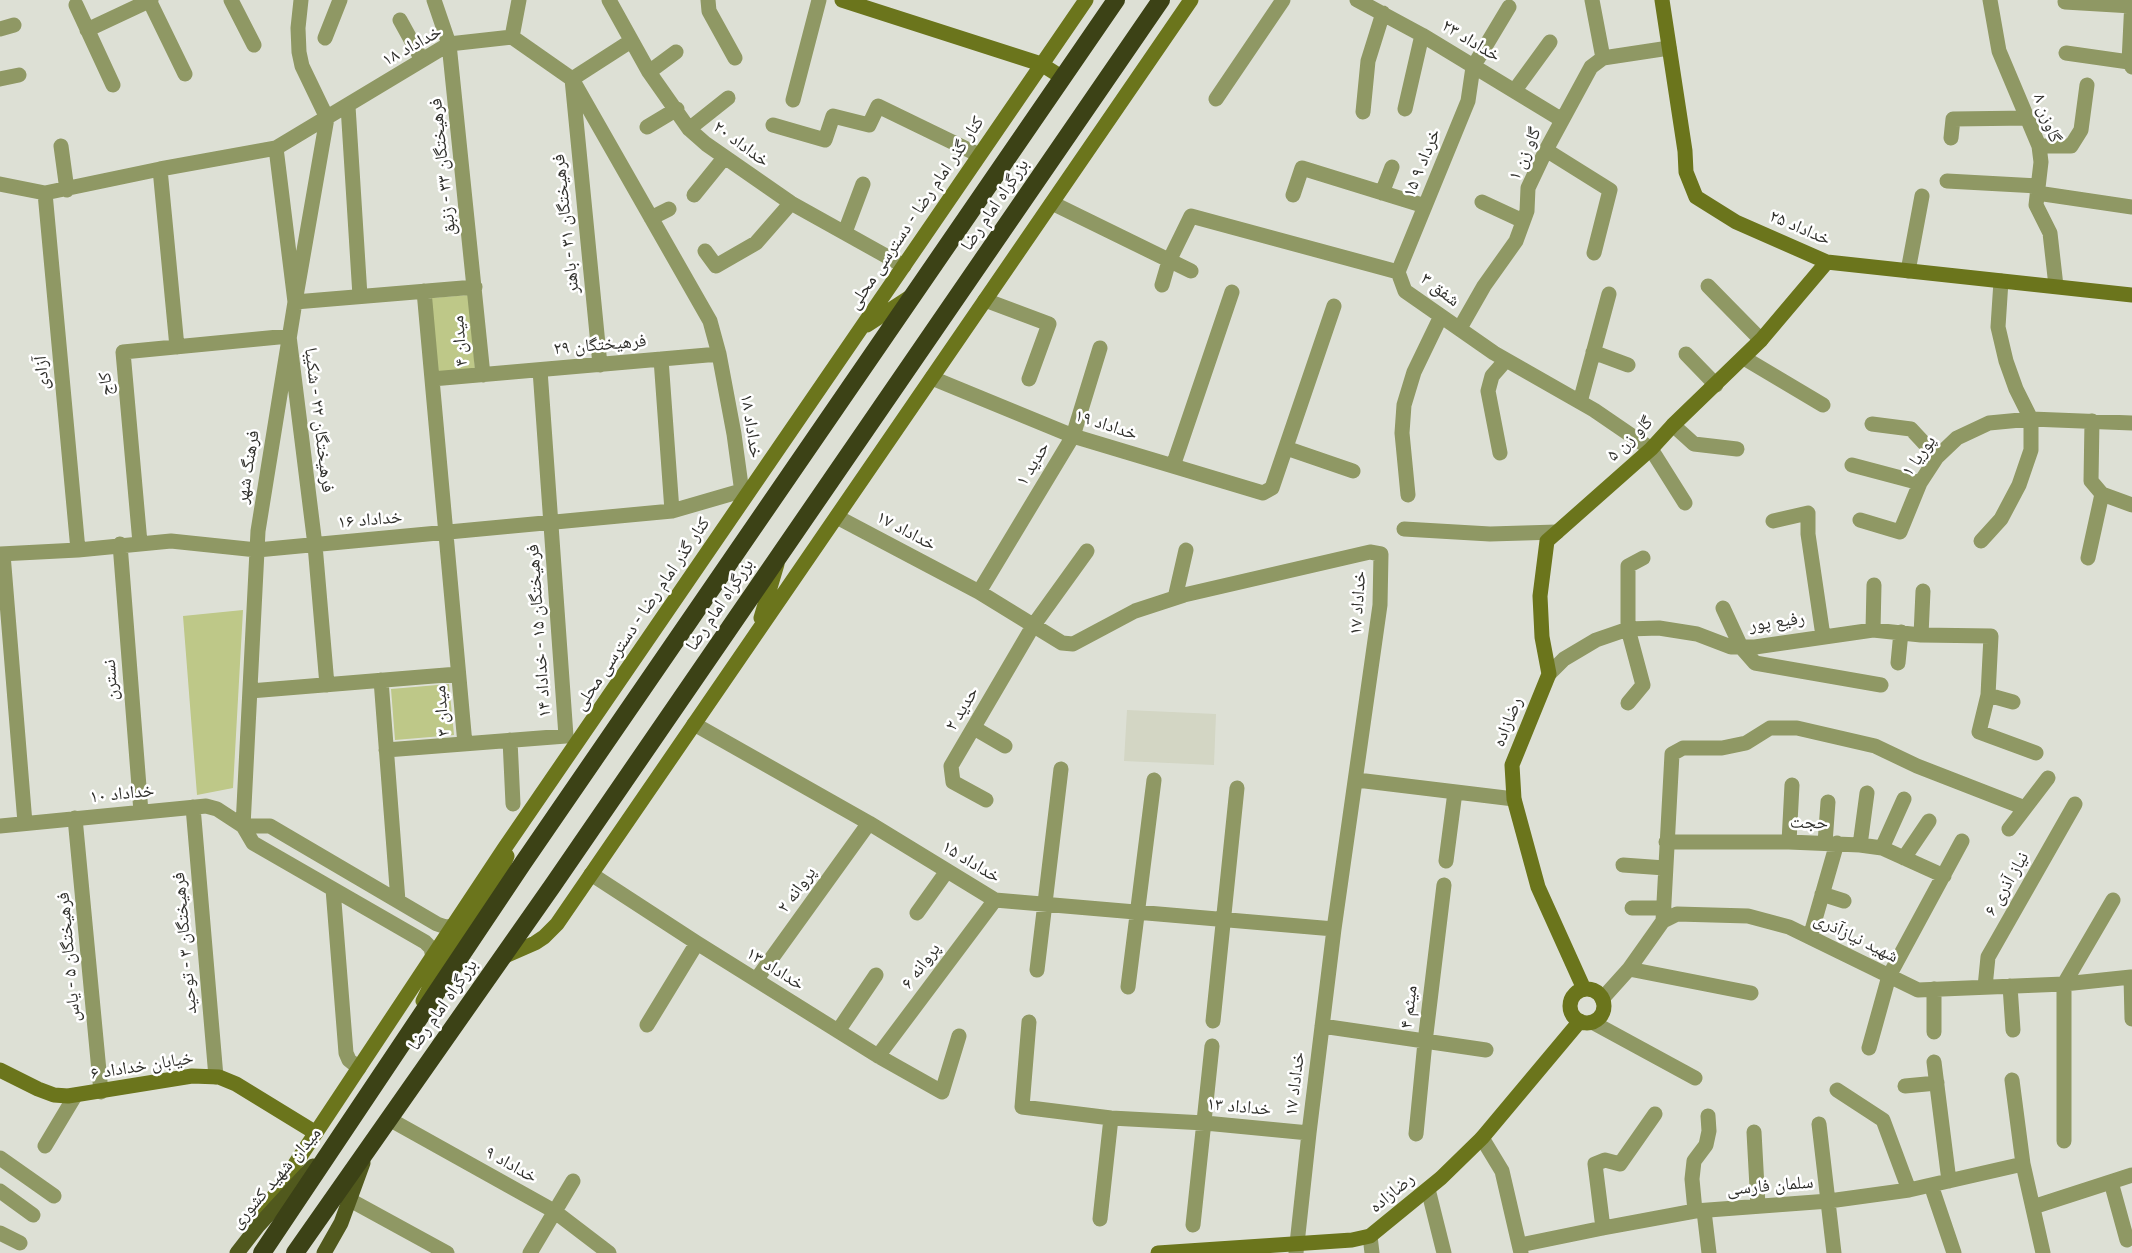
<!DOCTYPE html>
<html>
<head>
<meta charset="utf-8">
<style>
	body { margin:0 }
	canvas { display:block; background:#dde0d5 }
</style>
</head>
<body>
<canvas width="2132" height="1253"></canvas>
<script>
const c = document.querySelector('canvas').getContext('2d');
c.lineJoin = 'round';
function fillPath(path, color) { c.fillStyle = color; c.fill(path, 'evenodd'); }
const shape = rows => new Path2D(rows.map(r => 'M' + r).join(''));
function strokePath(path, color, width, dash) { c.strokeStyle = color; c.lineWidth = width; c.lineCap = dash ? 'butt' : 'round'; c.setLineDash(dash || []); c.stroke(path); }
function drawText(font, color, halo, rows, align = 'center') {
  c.font = font + ' "PT Sans","Noto Naskh Arabic",sans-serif'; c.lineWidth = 5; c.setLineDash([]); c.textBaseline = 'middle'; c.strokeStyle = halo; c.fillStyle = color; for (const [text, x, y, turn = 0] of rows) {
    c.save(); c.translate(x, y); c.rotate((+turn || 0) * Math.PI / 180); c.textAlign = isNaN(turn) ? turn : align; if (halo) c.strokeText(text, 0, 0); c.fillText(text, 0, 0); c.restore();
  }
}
fillPath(shape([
	[1127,710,1216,714,1214,765,1124,761]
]), '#d3d6c4');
fillPath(shape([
	[469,295,475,369,438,373,431,298],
	[243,610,233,788,197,795,183,616],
	[449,684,454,735,395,740,391,689]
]), '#bec888');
strokePath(shape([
	[149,0,185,74],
	[231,0,254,45],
	[434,0,449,44,483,375],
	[609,0,649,72,689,129,706,144,791,203,904,266],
	[708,0,709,11,735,58],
	[1357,0,1422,35,1562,120],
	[1592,0,1603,58],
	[1990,0,1999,51,2039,146,2041,162,2036,205,2050,233,2056,286],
	[2132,0,2129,62,2132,67],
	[2065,2,2132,6],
	[76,5,113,85],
	[400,20,422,60],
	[0,29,14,25],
	[87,30,151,0],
	[512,37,519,0],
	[325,38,340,0],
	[2066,53,2129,62],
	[649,72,676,52],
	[0,79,19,75],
	[1515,90,1550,42],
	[1216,99,1283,0],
	[793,100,819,0],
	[348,106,360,296],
	[1405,109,1422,35],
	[1363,112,1368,61,1383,13],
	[773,125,825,140,833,116,869,125,878,106,979,155],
	[647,127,677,109],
	[689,129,728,98],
	[1951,138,1953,119,2029,118],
	[61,146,67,190],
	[2039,146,2071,146,2081,130,2087,85],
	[276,148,295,302,475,287],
	[1546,150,1610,190,1594,253],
	[160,169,177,347],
	[1947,181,2038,186],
	[0,184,45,193,160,169,276,148,449,44,512,37,572,79,710,321,719,354,734,434,743,500],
	[45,193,78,550],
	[1382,193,1392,167],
	[2037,193,2132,207],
	[694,195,724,158],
	[1293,195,1302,168,1425,206],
	[1482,202,1523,221],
	[1052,203,1191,271],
	[651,218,669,209],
	[845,232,863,184],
	[705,251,716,266,756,243,791,203],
	[1908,271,1922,196],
	[1398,272,1468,101,1473,67,1509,7],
	[1162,285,1169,261,1191,216,1398,272,1405,291,1494,353,1594,410,1651,449,1685,503],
	[1708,286,1761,340],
	[424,291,465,744],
	[985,300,1049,324,1029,379],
	[1460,328,1484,286,1516,241,1527,211,1528,188,1546,150,1591,67,1603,58,1669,48],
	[1593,352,1628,365],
	[1686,354,1716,385],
	[1744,358,1823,405],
	[661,359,672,511],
	[600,365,572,79,631,41],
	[932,378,1073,436,1263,493,1272,488,1334,306],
	[432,379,719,354],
	[1580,402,1609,294],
	[2092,421,2091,481,2102,494,2132,505],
	[1872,424,1911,429,1937,457],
	[1673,425,1694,444,1737,449],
	[1286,448,1353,471],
	[1500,453,1488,391,1492,376,1506,360],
	[1852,465,1920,483],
	[1173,466,1232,292],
	[1408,495,1402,433,1404,405,1414,372,1441,316],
	[837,517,979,592,1062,643,1073,644,1135,611,1184,595,1370,552,1381,554,1380,605,1334,929,1309,1133,1296,1253],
	[1860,520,1900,532,1920,483,1937,457,1957,438,1989,423,2031,419,2132,423],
	[1773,521,1808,513,1808,534,1823,636],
	[1404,529,1490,534,1557,532],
	[1981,541,2001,519,2019,485,2031,450,2031,419,2016,389,2006,361,1998,327,2001,281],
	[140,543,123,352,289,336,315,545,327,685],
	[120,544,141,812],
	[0,554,78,550,171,541,257,550,672,511,741,491],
	[3,554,25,823],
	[2088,558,2102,494],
	[979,592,1073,436,1100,348],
	[1175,598,1186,550],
	[1723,608,1741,647,1755,663,1881,685],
	[1873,630,1874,585],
	[1921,635,1923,591],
	[1898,663,1901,632],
	[1549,674,1564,659,1596,640,1628,629,1659,628,1697,634,1731,647,1755,647,1873,630,1921,635,1991,636,1988,695,1979,732,2036,753],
	[381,680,398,901],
	[250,691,458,674],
	[1988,695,2013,702],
	[1628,703,1643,685,1628,629,1628,566,1643,558],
	[694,724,869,823,995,900,1334,929],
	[974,728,1005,746],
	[510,740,513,804],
	[386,750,566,736,540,370],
	[1357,780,1514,799],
	[986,800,953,782,951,766,1033,626,1087,551],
	[193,807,216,1077],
	[75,818,101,1092],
	[0,826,206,806,217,809,243,826],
	[243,826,258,531,295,302,327,118,302,66,299,52,298,28,301,0],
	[2009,829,2048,778],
	[1666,842,1789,842,1860,845,1882,848,1944,876],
	[1789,842,1792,785],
	[1825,843,1828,802],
	[1860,845,1867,793],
	[1882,848,1904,799],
	[1904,858,1929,821],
	[1446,861,1455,792],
	[1623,865,1665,868],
	[591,874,697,943,878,1056,942,1092,959,1036],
	[333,889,346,1053,349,1060,359,1068],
	[1822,894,1844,901],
	[1632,908,1664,908],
	[917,913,947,871],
	[1663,921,1672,754,1683,748,1722,748,1746,743,1770,728,1797,728,1875,746,1917,766,2025,808],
	[1810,937,1837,843],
	[433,957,431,948,425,942,253,843,243,826,270,826,437,924,446,927,454,926],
	[1629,969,1751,993],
	[1037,970,1061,769],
	[756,980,869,823],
	[2010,986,2013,1030],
	[1128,987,1154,780],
	[1985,987,1988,957,2075,804],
	[1602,999,1629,969,1663,921,1677,914,1748,916,1789,927,1918,990,2064,984,2131,977,2132,1019],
	[1213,1021,1237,788],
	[1029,1022,1022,1107,1111,1118,1205,1123,1309,1133],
	[1592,1022,1695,1078],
	[647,1025,697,943],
	[1322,1026,1486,1050],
	[838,1031,876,975],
	[1934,1032,1934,989],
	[1869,1048,1889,976,1962,841],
	[878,1056,995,900],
	[1934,1062,1949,1181],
	[2012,1080,2023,1164,2043,1253],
	[1905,1086,1937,1083],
	[1837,1090,1883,1120,1909,1190],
	[389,1119,554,1211,609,1253],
	[1819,1124,1834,1253],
	[1754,1132,1758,1206],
	[1416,1134,1425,1042,1444,885],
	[1482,1138,1502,1171,1521,1253],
	[2064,1141,2064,984,2113,900],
	[45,1146,75,1096],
	[0,1158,54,1196],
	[2111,1182,2127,1240],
	[1931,1185,1954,1253],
	[1428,1189,1444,1253],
	[0,1191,33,1215],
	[350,1200,447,1253],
	[2033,1207,2132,1175],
	[1695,1211,1692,1179,1694,1161,1706,1145,1709,1131,1708,1116],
	[1704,1211,1709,1253],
	[1100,1219,1111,1118],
	[1193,1225,1212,1046],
	[1603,1228,1595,1164,1605,1160,1620,1164,1655,1114],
	[0,1233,20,1243],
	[1370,1236,1372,1253],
	[1520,1245,1603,1228,1695,1211,1829,1201,1909,1190,2023,1164],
	[530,1253,573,1181]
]), '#8f9864', 15);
strokePath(shape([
	[842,0,1041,64,1063,78],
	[1662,0,1685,151,1686,172,1696,197,1736,222,1827,262,2132,295],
	[867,325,910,297],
	[761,618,777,564],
	[503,957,535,943,544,937,557,924,1191,0],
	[1584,989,1538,887,1514,799,1512,765,1549,674,1542,637,1540,596,1547,541,1651,449,1673,425,1761,340,1827,262],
	'1570 1006a17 17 0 1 1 34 0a17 17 0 1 1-34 0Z',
	[423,1001,438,971,496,882,507,856],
	[0,1070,38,1089,54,1095,68,1096,192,1076,219,1077,236,1084,316,1133],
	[260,1217,504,849,1086,0],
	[1158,1253,1352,1240,1370,1236,1441,1178,1482,1138,1580,1021]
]), '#6b751c', 15);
strokePath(shape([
	[237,1253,258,1226,313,1166],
	[324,1253,341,1223,363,1163]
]), '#51591d', 15);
strokePath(shape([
	[262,1253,523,863,1116,0],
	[295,1253,553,885,1161,0]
]), '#3c4216', 18);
drawText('18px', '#30302c', '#fff', [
	["خداداد ۲۳",1471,41,31],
	["خداداد ۱۸",412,46,-29],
	["گاوزن ۸",2047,118,70],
	["خداداد ۲۰",741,144,36],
	["گاو زن ۱",1525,154,-66],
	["۱۵ خرداد ۹",1422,163,-68],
	["فرهیختگان ۳۳ - زنبق",443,167,-96],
	["بزرگراه امام رضا",995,205,-56],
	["کنار گذر امام رضا - دسترسی محلی",916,213,-56],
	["فرهیختگان ۳۱ - باهنر",566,224,-96],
	["خداداد ۲۵",1800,228,23],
	["شفق ۳",1440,290,37],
	["میدان ۴",460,341,-95],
	["فرهیختگان ۲۹",600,345,-5],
	["آزادی",42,373,-95],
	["کاج",106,384,-95],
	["فرهیختگان ۲۲ - شکیبا",319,420,83],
	["خداداد ۱۹",1106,425,18],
	["خداداد ۱۸",751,426,81],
	["گاو زن ۵",1630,439,-44],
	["پوریا ۱",1919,456,-55],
	["حدید ۱",1033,464,-59],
	["فرهنگ شهر",248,467,-81],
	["خداداد ۱۶",370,520,-5],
	["خداداد ۱۷",906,531,28],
	["خداداد ۱۷",1358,603,-86],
	["بزرگراه امام رضا",720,605,-56],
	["کنار گذر امام رضا - دسترسی محلی",642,614,-56],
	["رفیع پور",1777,622,-8],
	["فرهیختگان ۱۵ - خداداد ۱۴",539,631,-94],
	["نسترن",111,680,-94],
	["حدید ۲",962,709,-59],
	["میدان ۳",442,711,-95],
	["رضازاده",1508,722,-68],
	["خداداد ۱۰",122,794,-6],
	["حجت",1809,823,1],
	["خداداد ۱۵",971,862,31],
	["نیاز آذری ۶",2007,884,-60],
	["پروانه ۲",797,890,-54],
	["شهید نیازآذری",1856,938,26],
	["فرهیختگان ۳ - توحید",185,943,-95],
	["فرهیختگان ۵ - یاس",69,957,-95],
	["پروانه ۶",921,966,-53],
	["خداداد ۱۳",775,969,32],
	["بزرگراه امام رضا",443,1005,-55],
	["میثم ۴",1409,1007,-83],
	["خیابان خداداد ۶",142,1066,-9],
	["خداداد ۱۷",1295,1084,-83],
	["خداداد ۱۳",1239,1107,5],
	["خداداد ۹",511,1165,29],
	["میدان شهید کشوری",276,1178,-49],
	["سلمان فارسی",1770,1186,-5],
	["رضازاده",1392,1193,-39]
]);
</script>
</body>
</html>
